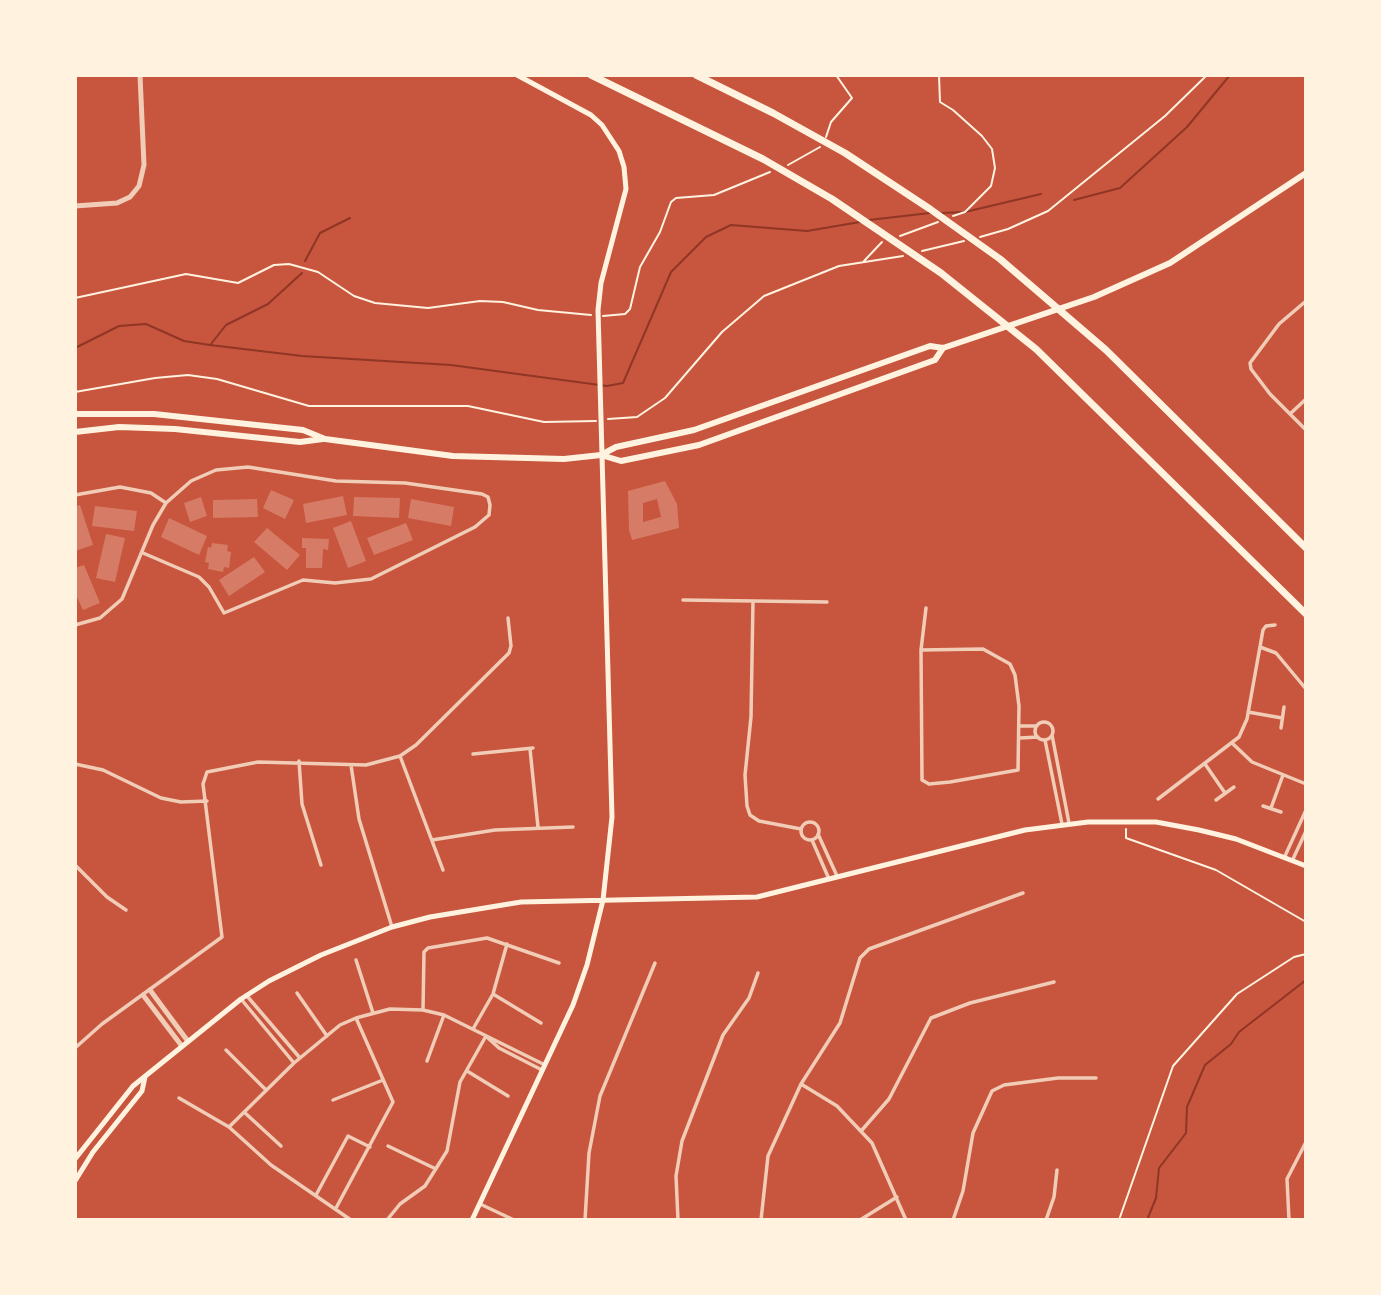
<!DOCTYPE html>
<html>
<head>
<meta charset="utf-8">
<style>
	body { margin:0 }
	#map { position:relative; width:1381px; height:1295px; overflow:hidden; background:#c8553d; font-family:Mulish,sans-serif }
	canvas { display:block }
	.frame { position:absolute; inset:0; border:77px solid #fff3e0; pointer-events:none }
</style>
</head>
<body>
<div id="map">
<canvas width="1381" height="1295"></canvas>
<div class="frame"></div>
</div>
<script>
const c = document.querySelector('canvas').getContext('2d');
c.lineJoin = 'round';
const shape = rows => new Path2D(rows.map(r => 'M' + r).join(''));
function strokePath(path, color, width, dash) { c.strokeStyle = color; c.lineWidth = width; c.lineCap = dash ? 'butt' : 'round'; c.setLineDash(dash || []); c.stroke(path); }
function fillPath(path, color) { c.fillStyle = color; c.fill(path, 'evenodd'); }
strokePath(shape([
	[1074,200,1120,188,1187,127,1230,75],
	[942,213,965,212,1041,194],
	[869,220,930,213],
	[305,261,320,233,350,218],
	[211,344,226,325,268,304,302,273],
	[75,348,119,326,146,324,184,341,210,345,302,356,451,365,607,386,623,383,671,272,706,237,731,225,807,231,860,222],
	[1147,1220,1156,1198,1159,1168,1186,1133,1187,1107,1205,1065,1231,1044,1239,1032,1306,980]
]), '#8f3625', 2);
fillPath(shape([
	[665,481,677,504,679,528,632,540,629,530,628,491],
	[657,499,661,517,643,522,643,503],
	[271,490,294,500,285,519,263,508],
	[343,496,347,515,306,523,303,504],
	[201,497,207,516,190,522,184,503],
	[354,497,400,498,399,518,353,516],
	[257,499,258,517,213,518,213,500],
	[411,499,454,507,451,526,408,518],
	[80,505,93,545,75,551,75,507],
	[95,506,137,511,134,531,92,526],
	[169,518,207,536,199,555,161,537],
	[351,521,366,561,348,568,333,528],
	[406,523,413,540,374,555,367,538],
	[267,528,300,555,287,570,254,542],
	[106,534,125,538,115,582,96,578],
	[302,538,329,539,328,550,323,549,322,568,306,568,306,548,302,548],
	[212,543,228,545,227,551,231,552,229,568,224,567,223,572,208,569,209,563,205,562,208,547,211,548],
	[254,557,265,572,229,596,219,580],
	[84,565,100,603,83,610,75,593,75,568]
]), '#d67c66');
strokePath(shape([
	[939,75,940,102,953,110,982,136,992,149,995,168,991,186,965,212,953,216],
	[826,137,831,122,852,98,836,75],
	[788,165,820,147],
	[900,236,938,222],
	[980,237,1008,229,1048,211,1165,116,1207,75],
	[922,251,964,241],
	[864,261,882,242],
	[75,298,186,274,238,283,274,265,289,264,318,272,354,296,375,303,428,308,480,301,503,302,538,310,591,315],
	[603,316,625,314,630,309,640,267,660,232,671,202,676,198,714,195,770,172],
	[75,392,155,378,188,375,217,379,309,406,468,406,544,422,596,421],
	[608,419,637,417,665,398,722,332,764,296,839,266,903,256],
	[1126,829,1126,838,1216,870,1306,922],
	[1119,1220,1173,1066,1237,994,1294,957,1306,954]
]), '#fff3e0', 2);
strokePath(shape([
	[1306,301,1279,324,1250,363,1251,369,1270,394,1306,430],
	[1290,414,1306,399],
	[75,495,120,487,151,493,166,503],
	[683,600,827,602],
	[753,601,751,717,745,775,747,806,750,815,759,821,801,829],
	[75,625,100,618,122,599,153,525,166,503,191,481,216,470,248,467,336,481,405,483,482,494,488,497,490,505,489,515,475,527,371,579,335,583,303,580,224,613,209,587,199,577,143,553],
	[1260,647,1276,653,1306,689],
	[921,650,983,649,1010,664,1015,675,1019,706,1018,770,950,782,929,784,922,780,921,650,926,608],
	[1248,712,1282,718],
	'1035 731a9 9 0 1 1 18 0a9 9 0 1 1-18 0Z',
	[1020,726,1037,726],
	[1281,728,1284,707],
	[1052,735,1069,823],
	[1020,738,1038,737],
	[1045,740,1062,824],
	[1232,743,1252,762,1306,784],
	[530,749,538,827],
	[473,754,533,748],
	[400,756,443,870],
	[299,761,302,804,321,865],
	[75,764,103,770,161,798,181,802,207,801],
	[1205,764,1225,793],
	[351,765,359,819,392,927],
	[1158,799,1239,737,1247,719,1263,630,1266,626,1275,625],
	[1216,800,1234,787],
	[1263,806,1281,812],
	[1271,808,1283,775],
	'801 831a9 9 0 1 1 18 0a9 9 0 1 1-18 0Z',
	[818,834,837,876],
	[432,840,495,830,573,827],
	[812,840,829,879],
	[1285,856,1306,810],
	[1293,859,1306,831],
	[75,865,107,897,126,910],
	[356,960,373,1013],
	[297,993,327,1036],
	[493,994,541,1023],
	[247,996,300,1058],
	[241,999,294,1063],
	[423,1010,424,952,428,948,487,938,559,963],
	[473,1029,493,994,507,944],
	[488,1038,499,1048,542,1070],
	[75,1048,102,1024,222,937,203,784,207,772,258,762,366,765,400,756,416,745,509,653,511,646,508,618],
	[226,1050,266,1090],
	[427,1061,444,1015],
	[467,1071,508,1096],
	[801,1084,837,1106,872,1143,906,1220],
	[179,1098,229,1127,271,1165,351,1220],
	[333,1100,383,1080],
	[244,1112,281,1146],
	[229,1127,294,1063,340,1025,356,1018,390,1009,423,1010,444,1015,545,1065],
	[862,1130,889,1099,931,1018,970,1003,1054,982],
	[388,1146,436,1169],
	[316,1195,348,1136,370,1147],
	[480,1204,514,1220],
	[336,1208,393,1102,356,1018],
	[387,1220,400,1204,425,1186,447,1151,460,1082,486,1036],
	[585,1220,589,1153,600,1096,655,963],
	[678,1220,676,1176,682,1141,723,1035,749,998,758,973],
	[761,1220,768,1156,801,1084,840,1023,860,958,869,949,1023,893],
	[860,1220,897,1197],
	[953,1220,963,1191,973,1133,992,1091,1004,1085,1058,1078,1096,1078],
	[1046,1220,1054,1197,1057,1170],
	[1289,1220,1287,1179,1306,1142]
]), '#f1ccb7', 3.5);
strokePath(shape([
	[75,206,117,203,130,197,139,186,144,165,140,75],
	[150,990,187,1040],
	[143,995,181,1045]
]), '#f1ccb7', 5);
strokePath(shape([
	[75,1159,133,1086,241,999,269,981,321,955,392,927,430,917,521,902,757,897,1025,830,1088,822,1156,822,1199,830,1236,839,1306,866],
	[75,1181,93,1152,142,1091,145,1077],
	[472,1220,573,1005,587,965,603,900,612,817,598,310,601,283,626,189,624,167,619,151,602,125,591,115,517,75]
]), '#fff3e0', 5);
strokePath(shape([
	[75,414,154,414,303,430,325,439,453,456,564,459,601,455,621,461,699,445,935,360,943,348],
	[75,432,119,427,175,429,300,442,323,439],
	[601,455,616,447,694,430,930,346,943,348,1094,297,1170,263,1306,173]
]), '#fff3e0', 6);
strokePath(shape([
	[591,75,763,159,832,199,941,273,1036,349,1306,614],
	[696,75,773,113,845,153,930,209,1000,259,1106,350,1306,548]
]), '#fff3e0', 7);
</script>
</body>
</html>
